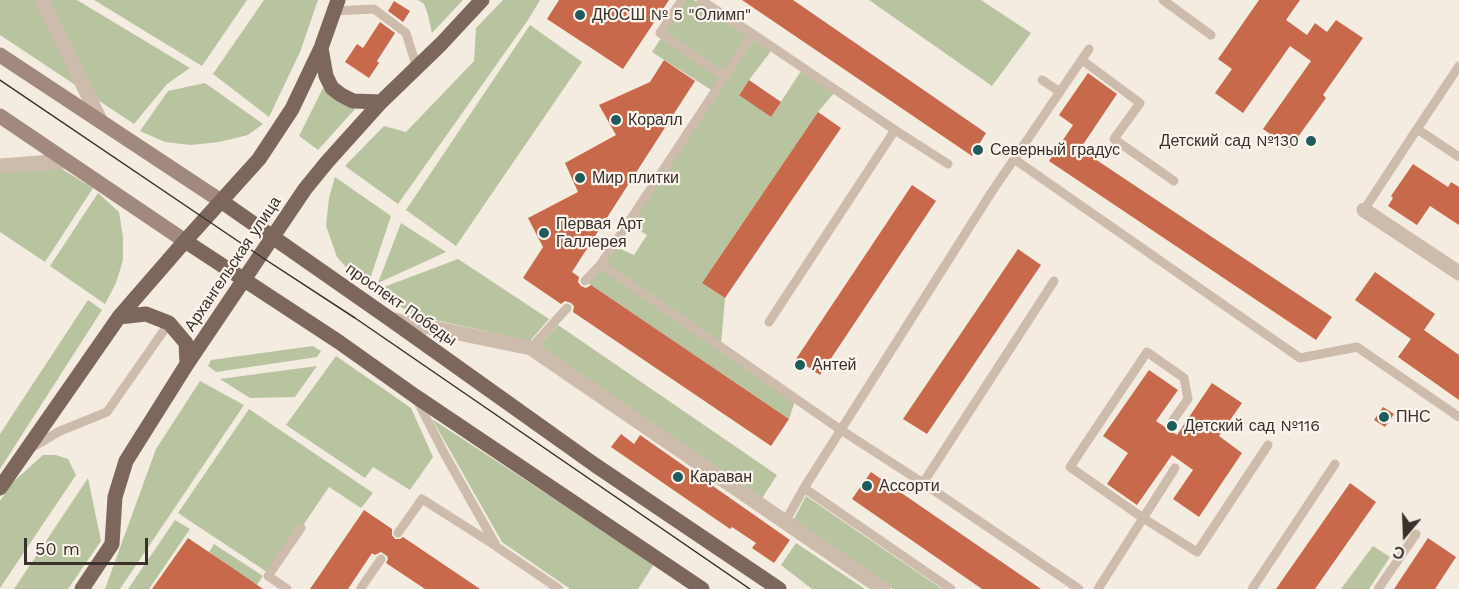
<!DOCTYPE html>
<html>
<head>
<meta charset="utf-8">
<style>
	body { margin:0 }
	#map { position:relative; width:1459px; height:589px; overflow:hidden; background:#f4ebe1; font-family:"Work Sans",sans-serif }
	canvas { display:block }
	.north { position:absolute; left:1375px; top:505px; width:60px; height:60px; -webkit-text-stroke:4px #fbf5ee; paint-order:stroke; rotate:199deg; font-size:16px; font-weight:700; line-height:24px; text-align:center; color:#3b302b }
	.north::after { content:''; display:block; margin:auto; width:21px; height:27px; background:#3b302b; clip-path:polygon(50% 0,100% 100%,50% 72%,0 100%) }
	.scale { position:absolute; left:24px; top:538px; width:124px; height:27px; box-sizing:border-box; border:3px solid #3b302b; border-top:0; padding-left:8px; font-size:18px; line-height:21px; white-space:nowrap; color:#3b302b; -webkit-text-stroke:4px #fbf5ee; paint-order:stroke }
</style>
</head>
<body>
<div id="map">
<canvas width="1459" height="589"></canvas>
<div class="north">С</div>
<div class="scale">50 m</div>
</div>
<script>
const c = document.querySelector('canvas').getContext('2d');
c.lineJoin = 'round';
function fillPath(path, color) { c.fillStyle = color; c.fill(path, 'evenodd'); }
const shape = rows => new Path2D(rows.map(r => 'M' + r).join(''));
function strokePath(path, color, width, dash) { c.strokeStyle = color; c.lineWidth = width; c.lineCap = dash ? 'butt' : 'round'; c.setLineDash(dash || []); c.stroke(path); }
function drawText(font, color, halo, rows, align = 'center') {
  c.font = font + ' "Work Sans",sans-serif'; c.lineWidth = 4.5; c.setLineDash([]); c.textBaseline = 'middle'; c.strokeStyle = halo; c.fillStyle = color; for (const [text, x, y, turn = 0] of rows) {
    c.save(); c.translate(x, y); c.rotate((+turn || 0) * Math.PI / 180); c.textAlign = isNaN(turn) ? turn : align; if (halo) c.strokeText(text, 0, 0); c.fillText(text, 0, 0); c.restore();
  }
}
fillPath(shape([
	[0,0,77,0,190,68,167,84,134,124,0,35],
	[94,0,247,0,202,66],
	[264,0,318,0,300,52,269,117,213,74],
	[418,0,463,0,432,33,428,15,424,4],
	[503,0,540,0,528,20,398,204,345,166,384,126,406,132,474,61,476,28],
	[686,0,694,0,771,51,749,80,739,94,771,117,801,71,834,93,818,112,702,283,725,298,721,344,797,395,789,419,585,281,616,247,634,255,647,235,637,229,632,222,716,93,652,52],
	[869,0,981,0,1031,33,992,86],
	[530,25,582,62,456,246,406,210],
	[205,83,263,124,248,135,219,142,191,145,165,142,140,131,168,91],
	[323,88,337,102,355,109,318,150,299,136],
	[57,166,93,188,45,262,0,232,0,168],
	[335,177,391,216,368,285,351,273,337,257,326,226,329,198],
	[98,193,119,212,123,237,123,260,116,283,105,304,50,266],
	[401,223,446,252,378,283],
	[458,259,549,319,530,341,413,315,376,290],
	[88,300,102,310,0,469,0,434],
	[558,325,777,475,761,500,538,347],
	[313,346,321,351,317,357,216,372,208,366,211,360],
	[336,356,411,408,433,457,410,490,373,467,365,478,286,425],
	[317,366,295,397,250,398,220,379],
	[200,381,244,405,120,589,105,589,156,449],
	[249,409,373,493,361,508,329,487,270,574,178,513],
	[432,419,654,564,638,589,570,589,502,542],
	[43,455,56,455,68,459,76,475,0,588,0,501,13,482],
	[88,478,101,541,68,589,14,589],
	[806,496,942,589,893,589,793,521],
	[175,520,190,529,149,589,128,589],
	[796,543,865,589,812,589,781,565],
	[214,544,263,576,257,585,209,552],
	[1373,546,1390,557,1369,589,1341,589]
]), '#b8c4a0');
fillPath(shape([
	[559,0,669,0,623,69,547,19],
	[742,0,793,0,986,133,972,156],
	[1259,0,1300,0,1286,20,1307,35,1315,23,1327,32,1336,20,1363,38,1323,95,1326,98,1290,148,1263,129,1311,61,1290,46,1243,113,1215,93,1232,69,1218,59],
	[394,1,410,11,403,22,388,11],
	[380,22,395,33,377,61,379,63,369,78,345,62,357,44,363,48],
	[664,60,695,81,572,272,579,277,578,282,581,286,586,288,591,285,789,419,771,446,573,312,574,306,571,303,565,301,561,304,523,278,543,247,528,218,578,192,565,163,616,135,599,105,650,82],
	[1088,73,1117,94,1080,149,1332,317,1316,340,1049,161,1073,125,1059,115],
	[749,80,781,102,771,117,739,95],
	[818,112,841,128,725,298,702,283],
	[1413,164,1448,187,1451,182,1459,187,1459,225,1430,206,1417,225,1388,206,1393,198,1391,196],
	[912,185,936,201,820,375,796,359],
	[1018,249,1041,265,927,434,903,419],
	[1375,272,1435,314,1424,330,1459,355,1459,400,1398,357,1411,339,1355,300],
	[1149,370,1178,390,1156,421,1177,435,1212,383,1242,403,1219,436,1242,453,1199,517,1173,499,1193,470,1172,455,1137,505,1107,484,1128,453,1103,436],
	[1383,407,1394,414,1385,427,1374,420],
	[621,434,634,444,640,435,790,540,774,563,752,548,756,543,732,527,730,529,611,447],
	[871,472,1041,589,982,589,852,499],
	[1350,483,1376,502,1315,589,1276,589],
	[364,510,392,529,392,535,395,539,400,539,403,537,480,589,425,589,386,563,388,559,387,556,381,552,375,555,372,553,348,589,310,589],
	[188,538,240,573,263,589,152,589],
	[1428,538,1456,557,1435,589,1394,589]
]), '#c8694b');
strokePath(shape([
	[682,0,660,33,724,76],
	[701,0,753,34],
	[1163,0,1211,35],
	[334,11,374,9,406,33,417,68],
	[1082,60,1140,103,1114,139,1174,181],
	[1042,80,1060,92],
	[1417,129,1459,66],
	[1014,159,1300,358,1357,347,1459,417],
	[948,164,895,130,753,34,601,264,841,430,923,483,1079,589],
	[1364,210,1417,129,1459,157],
	[585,281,601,264],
	[769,322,895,130],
	[531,348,567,308],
	[416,398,444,453,497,547,559,589],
	[1173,420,1188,399,1184,378,1147,352,1070,467,1143,518,1197,552,1268,445],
	[31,448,60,431,107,412,169,323],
	[923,483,1054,281],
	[804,488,951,589],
	[785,522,804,488,991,193,1089,49],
	[398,533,422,499,496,546],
	[361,588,381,559],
	[287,589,268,576,301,528],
	[1098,589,1175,468],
	[1252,589,1335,464],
	[1378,589,1416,534]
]), '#cdbbac', 9);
strokePath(shape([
	[42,0,101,122],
	[0,166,66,161],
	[1364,210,1459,273],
	[390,319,531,348,883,589]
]), '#cdbbac', 15);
strokePath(shape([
	[0,55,221,201],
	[0,116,185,241]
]), '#a18a7d', 15);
strokePath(shape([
	[321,48,326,76,332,88,341,95,353,101,381,102],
	[221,201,390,319,595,465,779,589],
	[185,241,339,342,415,396,702,589],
	[119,317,146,314,169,323,186,343,187,364],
	[0,488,119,317,185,241,259,159,292,109,321,48,338,0],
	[82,589,112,544,115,497,126,461,187,364,305,189,327,162,381,102,441,44,482,0]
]), '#7d675c', 15);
strokePath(shape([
	[0,80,260,256,355,318,750,589]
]), '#3b302b', 1.5);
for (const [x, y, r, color] of [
	[580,15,6,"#1f5a5e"],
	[616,120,6,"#1f5a5e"],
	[1311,141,6,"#1f5a5e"],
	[978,150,6,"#1f5a5e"],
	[580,178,6,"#1f5a5e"],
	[544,233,6,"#1f5a5e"],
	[800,365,6,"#1f5a5e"],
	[1384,417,6,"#1f5a5e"],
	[1172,426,6,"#1f5a5e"],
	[678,477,6,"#1f5a5e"],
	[867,486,6,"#1f5a5e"]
]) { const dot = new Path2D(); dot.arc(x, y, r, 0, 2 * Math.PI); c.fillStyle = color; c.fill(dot); strokePath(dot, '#fbf5ee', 2); }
drawText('16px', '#3b302b', '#fbf5ee', [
	["ДЮСШ № 5 \"Олимп\"",592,15],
	["Коралл",628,120],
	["Детский сад №130",1299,141,"right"],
	["Северный градус",990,150],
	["Мир плитки",592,178],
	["Первая Арт",556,224],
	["Галлерея",556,242],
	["Антей",812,365],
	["ПНС",1396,417],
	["Детский сад №116",1184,426],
	["Караван",690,477],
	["Ассорти",879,486]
], 'left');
drawText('16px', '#3b302b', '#fbf5ee', [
	["Архангельская улица",233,264,-56],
	["проспект Победы",401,305,35]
]);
</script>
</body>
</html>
